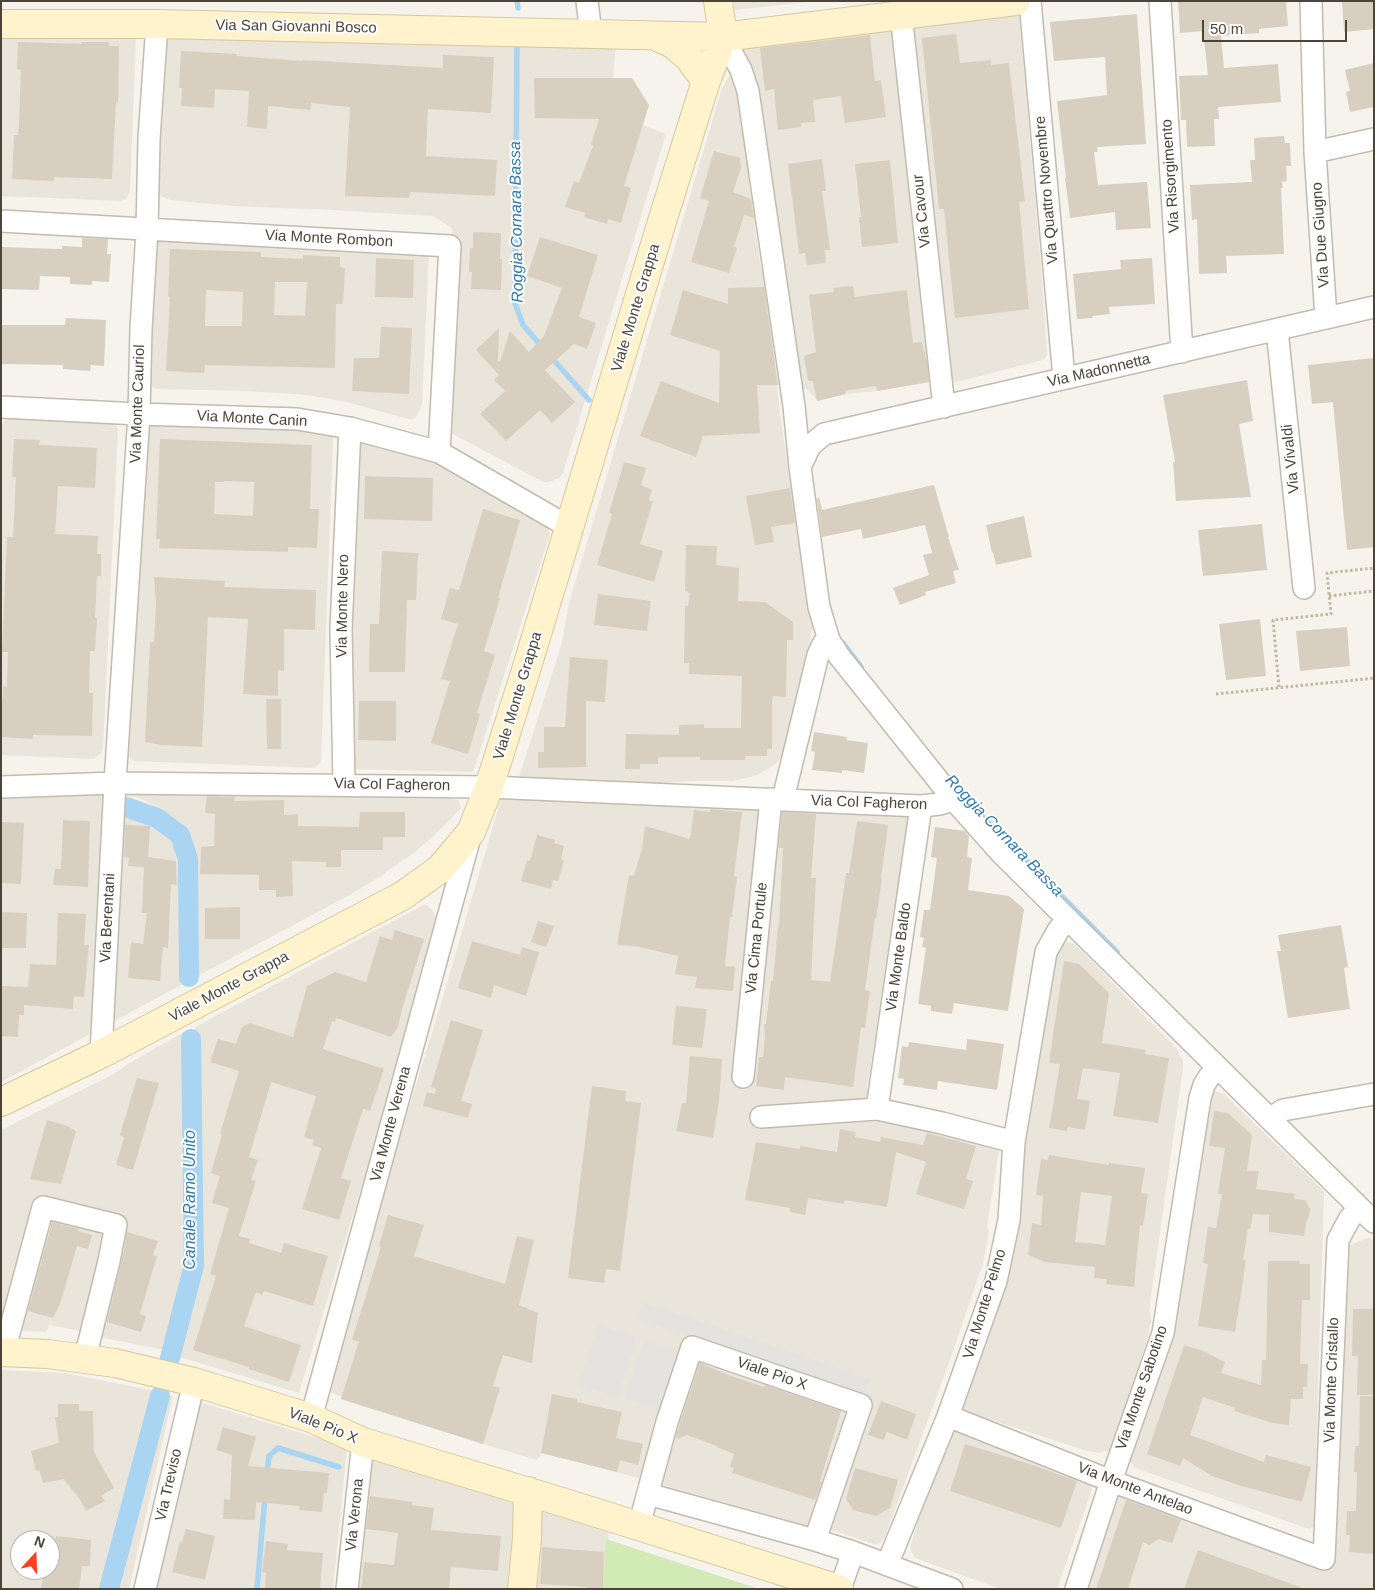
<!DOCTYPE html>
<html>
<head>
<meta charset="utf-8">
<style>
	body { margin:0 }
	#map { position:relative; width:1375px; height:1590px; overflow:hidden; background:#f6f3ec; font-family:Helvetica,sans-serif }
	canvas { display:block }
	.frame { position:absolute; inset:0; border:2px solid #4b4439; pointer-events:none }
	.north { position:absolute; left:10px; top:1530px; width:50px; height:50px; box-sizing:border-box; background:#fff; border:1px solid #b7b4b0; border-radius:50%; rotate:20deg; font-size:14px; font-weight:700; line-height:20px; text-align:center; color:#4b4439 }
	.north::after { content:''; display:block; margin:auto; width:18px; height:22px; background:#fc3f1d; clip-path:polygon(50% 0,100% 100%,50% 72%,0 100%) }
	.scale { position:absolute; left:1202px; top:20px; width:145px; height:22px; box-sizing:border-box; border:2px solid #4b4439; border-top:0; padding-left:6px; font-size:15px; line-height:18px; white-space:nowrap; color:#4b4439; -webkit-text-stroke:4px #fff; paint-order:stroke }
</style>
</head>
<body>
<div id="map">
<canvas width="1375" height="1590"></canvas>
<div class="frame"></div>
<div class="north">N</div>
<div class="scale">50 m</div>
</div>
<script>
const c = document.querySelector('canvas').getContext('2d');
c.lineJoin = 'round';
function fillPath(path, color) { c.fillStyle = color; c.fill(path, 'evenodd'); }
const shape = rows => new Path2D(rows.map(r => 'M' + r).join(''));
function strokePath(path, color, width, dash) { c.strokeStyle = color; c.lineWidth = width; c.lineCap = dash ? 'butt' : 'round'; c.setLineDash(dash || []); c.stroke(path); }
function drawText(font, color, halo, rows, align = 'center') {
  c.font = font + ' Helvetica,sans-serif'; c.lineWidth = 4; c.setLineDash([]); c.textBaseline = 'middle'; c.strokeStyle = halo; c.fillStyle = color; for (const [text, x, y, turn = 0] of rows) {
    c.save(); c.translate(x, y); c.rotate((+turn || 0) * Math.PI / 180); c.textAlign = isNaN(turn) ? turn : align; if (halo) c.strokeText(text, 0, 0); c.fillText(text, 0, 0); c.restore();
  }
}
fillPath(shape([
	[734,1,817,1,735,10],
	[1018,3,1041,265,1047,355,1043,360,952,383,931,382,877,391,846,394,817,401,807,389,802,389,752,92,743,43],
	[1,29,136,36,130,191,126,199,121,201,1,196],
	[166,34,616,43,613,78,632,78,649,105,643,125,666,134,563,473,559,478,549,482,543,482,449,432,443,419,452,228,432,216,332,210,231,206,170,200,156,194],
	[730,75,741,90,751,199,760,263,766,287,780,414,791,488,814,621,794,716,785,752,775,765,757,775,733,781,686,781,659,784,619,784,610,780,519,777,562,643,569,603,722,88],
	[154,233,429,250,422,405,417,416,412,420,347,402,307,395,245,391,157,389,147,384],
	[8,418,115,423,118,429,103,748,101,753,94,759,1,755,1,427,3,422],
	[151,420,330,430,333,439,321,762,315,768,133,761,126,753,142,431],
	[360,436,432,458,547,525,550,534,473,772,347,769,354,443],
	[47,789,453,799,458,800,461,808,440,830,415,852,379,877,355,892,194,978,193,863,189,842,182,829,162,809,139,798,121,794,120,803,137,806,157,816,175,834,180,846,184,864,185,983,1,1082,1,797],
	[502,795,909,814,867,1088,893,1115,999,1146,999,1151,987,1226,989,1232,983,1263,949,1363,884,1539,877,1545,834,1531,806,1525,566,1458,542,1453,537,1460,483,1444,341,1399,341,1396,322,1390,440,1007],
	[425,904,432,910,437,918,437,926,435,944,299,1393,173,1355,178,1345,194,1285,199,1258,195,1027],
	[1067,942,1075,944,1177,1049,1183,1061,1183,1068,1149,1311,1151,1316,1151,1321,1148,1337,1113,1444,1111,1450,1099,1453,1084,1450,961,1410,1012,1232,1054,951,1063,943],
	[186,1031,190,1257,186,1283,170,1341,166,1350,87,1335,76,1330,49,1325,47,1332,1,1330,1,1130,114,1074,126,1065],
	[1214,1091,1224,1094,1324,1191,1314,1526,1309,1529,1135,1468,1128,1459,1207,1094],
	[1369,1237,1374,1242,1374,1589,1082,1589,1116,1492,1321,1555,1344,1248],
	[1,1370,65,1373,156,1391,151,1413,103,1589,1,1589],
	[20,1540,50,1540,50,1570,20,1570],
	[164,1393,173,1396,129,1589,113,1589,160,1415],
	[193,1400,347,1447,333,1589,151,1589],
	[954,1430,1013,1449,1090,1481,1092,1489,1057,1589,1000,1589,915,1558,912,1553,910,1547,911,1544,925,1499],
	[365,1455,511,1499,514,1506,514,1517,507,1589,352,1589],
	[545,1510,609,1526,607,1589,529,1589,541,1513]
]), '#eae5da');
fillPath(shape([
	[606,1539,759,1589,603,1589]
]), '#d2eab5');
fillPath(shape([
	[643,1302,870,1379,864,1397,637,1319],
	[599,1325,636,1337,617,1397,579,1385],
	[644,1341,682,1353,663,1411,625,1399]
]), '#e5e3e0');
strokePath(shape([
	[517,1,518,8],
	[517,49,515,303,523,325,543,348],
	[551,357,589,400],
	[843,643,861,667],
	[984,818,1117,952],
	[267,1475,269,1456,278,1448,339,1467],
	[257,1589,265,1497]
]), '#a9d4f2', 5.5);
strokePath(shape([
	[126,807,157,818,180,835,188,859,189,977],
	[170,1358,194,1265,191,1039],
	[109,1589,160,1396]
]), '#a9d4f2', 20);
fillPath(shape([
	[1178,1,1286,1,1288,26,1259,29,1259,33,1221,36,1224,68,1278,64,1281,102,1218,107,1219,119,1214,119,1215,146,1187,147,1186,120,1181,120,1179,76,1208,75,1203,31,1180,33],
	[1342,1,1374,1,1374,29,1344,32],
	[1137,14,1146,144,1097,147,1098,152,1094,152,1098,185,1147,182,1151,228,1116,230,1115,212,1070,218,1065,178,1066,178,1057,101,1107,95,1105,57,1054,61,1050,22],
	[956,34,960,63,991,60,991,65,1009,63,1025,201,1019,202,1029,309,955,318,944,209,939,209,922,38],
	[870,35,875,81,881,80,886,117,845,123,841,96,813,100,815,122,801,123,801,127,778,130,774,89,765,91,760,48],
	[18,42,82,44,82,42,109,42,109,46,119,46,118,102,116,102,112,179,54,177,54,181,12,179,14,135,18,135,19,122,21,70,17,69],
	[181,51,237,54,237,56,303,61,303,60,443,68,443,55,494,57,491,113,428,109,426,156,497,160,495,196,410,192,409,198,345,196,350,107,311,103,311,110,268,106,267,129,247,127,249,91,215,89,214,108,181,106,182,88,179,88],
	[1374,63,1374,107,1350,112,1346,92,1350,91,1345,70],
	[534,78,632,78,649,105,624,186,631,188,621,223,608,219,607,224,584,217,585,213,565,207,574,181,579,183,593,146,591,145,599,119,535,118],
	[1284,136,1285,143,1290,143,1291,166,1286,166,1287,181,1282,182,1283,188,1281,188,1284,254,1226,256,1227,273,1199,274,1197,219,1192,220,1190,185,1252,182,1250,160,1255,160,1254,138],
	[714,151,740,158,741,168,733,192,751,199,754,218,744,215,734,247,737,248,729,273,691,262,709,201,700,198],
	[822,159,826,191,822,191,830,250,825,250,826,263,807,265,805,253,799,254,788,164],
	[890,160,898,243,862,247,859,217,861,217,855,164],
	[473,232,501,233,500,259,502,259,501,290,471,289,472,272,469,272,470,248,473,248],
	[540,237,598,255,579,317,596,323,587,349,574,344,545,370,575,402,552,423,540,410,506,441,480,414,505,391,494,380,499,375,476,350,499,328,498,361,500,362,510,331,529,352,544,336,562,288,527,276],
	[82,238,108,239,107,254,111,254,109,282,92,281,92,285,70,284,70,277,40,276,39,290,1,289,1,247,62,249,62,246,82,247],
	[170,249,261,252,261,257,303,259,303,255,340,257,340,267,345,268,343,304,336,304,335,368,205,365,204,373,166,371,170,297,168,296],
	[275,282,307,282,305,316,274,315],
	[206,290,243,292,242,326,205,326],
	[376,258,414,260,413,298,375,297],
	[1152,258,1155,304,1109,307,1110,314,1092,316,1093,318,1077,319,1073,274,1121,269,1120,260],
	[853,286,855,297,907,290,913,343,922,342,927,363,929,382,877,391,876,386,845,391,846,394,817,401,813,381,808,381,804,356,816,352,809,295,834,292,833,288],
	[764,287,778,385,757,385,760,433,703,436,696,457,640,436,661,381,719,403,720,351,670,335,683,290,728,304,728,288],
	[66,318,106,320,104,366,91,365,90,371,63,369,63,365,1,364,1,325,65,325],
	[381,327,412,328,409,394,352,391,354,358,379,358],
	[1374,358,1374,547,1347,550,1333,402,1312,404,1308,365],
	[1247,380,1253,421,1239,424,1251,497,1176,501,1173,462,1175,462,1163,395],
	[14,439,40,440,39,445,97,448,95,488,58,486,55,534,98,536,97,554,101,554,101,576,97,576,95,617,97,618,95,651,90,651,89,693,93,693,92,736,33,735,33,739,1,737,1,698,3,699,3,686,7,687,8,652,2,652,7,537,13,537,16,477,12,477],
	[160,439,312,445,310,509,319,509,317,548,288,547,288,552,159,548,160,539,156,539],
	[224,481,254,482,253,516,214,514,215,482,224,482],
	[624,462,646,468,641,485,652,490,649,500,653,501,640,544,663,551,654,582,597,565,612,514,609,513],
	[365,476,433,478,432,521,364,519],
	[934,485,949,537,948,537,959,570,953,571,956,583,925,592,926,595,900,605,893,588,929,575,923,555,932,553,925,525,863,539,861,529,822,537,817,499,819,497,822,510],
	[790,488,795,523,771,527,774,542,755,545,746,496],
	[483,509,520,520,498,598,500,598,484,651,495,655,477,713,480,714,468,754,431,743,450,681,441,679,458,624,441,619,450,588,459,590],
	[1024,516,1032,557,996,565,993,552,992,553,986,525],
	[1262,524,1267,570,1203,576,1198,530],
	[686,545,717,546,716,565,739,568,738,601,765,602,793,622,793,640,787,640,786,697,773,696,772,702,772,749,767,749,767,756,745,756,745,760,700,760,700,757,658,757,658,764,640,764,640,769,625,769,626,734,679,735,679,725,704,724,704,728,741,728,742,676,689,674,689,663,684,663,685,605,688,606,690,593,685,591],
	[382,551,418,553,416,600,407,600,405,672,369,672,370,624,379,624],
	[154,577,225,581,224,587,316,590,315,630,284,629,284,671,278,670,278,696,243,694,248,619,208,617,202,747,162,745,145,742,150,642,154,642,156,605],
	[598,594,651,601,647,631,594,625],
	[1260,619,1266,676,1226,680,1219,624],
	[1347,627,1350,666,1300,671,1296,631],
	[570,657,608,660,605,702,586,701,586,767,538,768,538,752,544,752,544,727,565,727],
	[266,699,281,699,281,749,267,749],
	[359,701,396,701,396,741,358,740],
	[814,732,847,737,846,740,868,743,864,773,842,770,842,773,812,770,815,752,811,751],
	[207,796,235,797,234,801,284,800,284,815,298,814,298,826,359,827,360,812,405,812,405,837,383,837,383,850,341,850,341,867,326,867,326,862,292,861,293,896,276,897,276,890,259,890,259,875,200,874,201,847,214,846,215,814,205,813],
	[710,809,742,812,734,876,737,877,732,917,730,917,725,966,735,967,733,991,695,988,697,977,675,974,678,956,635,946,617,945,629,875,634,876,642,849,645,826,690,839,694,810,710,812],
	[782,812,816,814,811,878,816,878,811,980,830,982,846,873,849,873,857,821,888,825,881,878,882,878,876,918,875,918,865,990,870,991,865,1028,861,1027,853,1087,785,1077,784,1090,756,1086,759,1057,763,1057,765,1038,764,1024,766,1024,771,980,773,981,778,926,779,926,783,848,779,848],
	[63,820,90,821,88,887,53,885,55,869,61,869],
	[1,822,24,823,21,884,1,883],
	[125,825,150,826,148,857,176,861,177,885,171,884,168,948,163,947,160,981,128,978,131,942,143,944,147,913,142,913,144,867,128,866,129,858,124,857],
	[935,827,965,831,969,836,967,857,972,858,968,890,1009,896,1024,909,1008,1011,954,1003,952,1014,931,1011,931,1006,918,1004,926,948,922,947,924,938,920,937,924,910,930,910,937,858,931,857],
	[537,835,555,840,554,843,564,846,561,859,564,861,558,881,553,880,551,889,521,881,527,860,530,861],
	[240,907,240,939,205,939,205,908],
	[1,912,27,913,26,948,1,948],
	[58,913,86,914,84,945,89,945,84,997,74,996,73,1009,24,1005,24,1015,19,1015,18,1037,1,1036,2,986,28,987,30,964,56,965],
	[538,921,554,926,546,947,531,942],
	[1341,925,1348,967,1344,968,1350,1009,1288,1018,1277,951,1281,951,1278,935],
	[395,930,424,939,402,1009,398,1027,391,1037,336,1018,335,1022,332,1021,323,1049,384,1069,370,1111,363,1109,341,1178,351,1181,339,1220,302,1209,321,1148,312,1145,314,1140,304,1137,316,1096,271,1082,249,1157,258,1160,251,1180,256,1181,239,1236,250,1239,249,1243,281,1253,284,1243,328,1256,313,1306,264,1291,262,1295,256,1292,244,1326,301,1345,289,1382,249,1369,249,1367,193,1350,216,1276,210,1274,229,1208,212,1203,220,1176,211,1173,222,1134,220,1134,239,1071,210,1062,218,1039,236,1044,242,1027,250,1023,293,1037,307,986,335,972,366,982,380,936,392,940],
	[472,941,520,955,522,947,539,952,526,996,494,985,491,998,458,988],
	[1064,961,1079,964,1109,993,1102,1043,1146,1050,1145,1054,1169,1058,1158,1123,1113,1116,1120,1073,1083,1068,1077,1099,1090,1101,1085,1130,1068,1127,1067,1131,1049,1128,1060,1064,1049,1063],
	[676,1006,707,1009,702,1048,672,1045],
	[451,1020,483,1030,461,1101,472,1104,468,1118,423,1106,427,1092,435,1094,436,1089,431,1087],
	[967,1039,1004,1044,997,1090,938,1081,937,1090,903,1085,904,1079,898,1078,902,1046,908,1047,909,1042,966,1050],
	[690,1056,722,1059,719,1101,713,1138,676,1131,682,1103,686,1103],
	[137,1078,159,1083,133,1170,116,1165,124,1137,120,1135],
	[592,1086,626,1091,625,1101,641,1103,620,1271,606,1269,604,1283,568,1278],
	[1214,1111,1228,1113,1252,1135,1247,1171,1259,1171,1256,1189,1295,1194,1294,1199,1305,1200,1310,1209,1309,1217,1306,1222,1304,1236,1269,1232,1269,1215,1253,1214,1250,1229,1248,1229,1243,1260,1246,1260,1235,1332,1198,1326,1208,1264,1203,1263,1208,1227,1216,1228,1222,1194,1218,1194,1225,1148,1209,1146],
	[47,1120,67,1126,76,1131,61,1184,30,1179],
	[840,1129,856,1132,855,1137,880,1142,881,1137,923,1145,927,1133,976,1146,966,1179,973,1181,964,1209,916,1194,926,1162,896,1152,887,1207,845,1200,844,1204,808,1198,805,1215,790,1212,790,1208,745,1200,756,1142,800,1149,800,1146,837,1152],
	[1049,1155,1109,1165,1109,1163,1145,1168,1141,1193,1148,1194,1143,1226,1140,1225,1134,1287,1106,1284,1107,1279,1094,1278,1095,1267,1045,1262,1028,1255,1032,1223,1041,1225,1043,1196,1036,1195,1041,1159,1048,1160],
	[1081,1192,1112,1196,1105,1245,1075,1242],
	[388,1215,424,1225,414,1256,505,1284,517,1236,534,1240,519,1305,538,1313,532,1363,503,1355,493,1386,500,1388,483,1444,341,1399,359,1341,352,1340,381,1247,379,1246],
	[52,1222,79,1229,78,1231,92,1235,88,1249,77,1246,60,1304,53,1318,28,1311],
	[127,1232,158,1241,153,1255,157,1256,140,1314,146,1316,141,1332,107,1322,124,1251],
	[1268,1261,1300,1261,1299,1264,1310,1264,1310,1300,1302,1300,1300,1364,1308,1364,1307,1387,1303,1387,1303,1399,1291,1399,1289,1425,1273,1423,1234,1411,1235,1408,1203,1397,1190,1435,1264,1462,1266,1455,1311,1467,1302,1502,1238,1485,1212,1476,1183,1458,1180,1466,1147,1454,1184,1345,1201,1350,1225,1362,1221,1373,1261,1385,1262,1360,1266,1360],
	[1353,1309,1374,1309,1374,1395,1357,1395,1358,1356,1352,1356],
	[700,1363,731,1376,764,1387,765,1385,841,1411,820,1481,822,1482,815,1500,732,1473,734,1468,730,1467,734,1454,717,1447,717,1446,687,1435,678,1439,676,1436,679,1426],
	[552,1394,577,1399,577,1402,622,1412,616,1438,643,1444,638,1465,620,1460,617,1472,541,1453],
	[1360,1396,1374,1396,1374,1554,1349,1552,1350,1535,1346,1535,1347,1511,1356,1511,1357,1472,1354,1472,1355,1446,1359,1446],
	[881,1401,916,1414,907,1440,887,1432,884,1440,868,1435],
	[58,1404,79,1404,79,1411,93,1411,94,1452,114,1488,101,1496,105,1501,86,1511,81,1501,64,1479,43,1483,39,1470,36,1471,31,1451,59,1443,55,1417,58,1417],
	[223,1427,256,1437,248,1466,329,1473,327,1493,324,1493,322,1512,299,1510,299,1506,256,1502,255,1520,223,1519,224,1499,230,1500,232,1455,216,1450],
	[965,1444,1030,1464,1077,1481,1061,1528,950,1491],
	[855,1468,898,1480,890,1508,876,1516,853,1510,846,1499],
	[370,1496,412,1502,412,1505,434,1508,431,1530,501,1536,498,1571,451,1567,449,1589,361,1589,364,1562,394,1565,398,1533,366,1529],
	[1126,1500,1181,1520,1172,1543,1159,1539,1149,1545,1143,1542,1128,1589,1096,1589],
	[186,1529,215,1536,205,1580,172,1572,180,1542,182,1542],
	[56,1536,91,1540,90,1566,82,1566,79,1589,41,1589,44,1570,50,1570,50,1561,53,1562],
	[266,1541,288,1544,287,1550,323,1553,320,1589,265,1589,266,1573,262,1572],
	[542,1547,604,1552,603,1589,587,1589,587,1587,540,1584],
	[1198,1550,1300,1587,1300,1589,1184,1589]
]), '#d8cfc1');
const street = shape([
	[587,1,591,34],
	[1030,1,1064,378],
	[1160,1,1182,352],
	[1311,1,1315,152,1326,318],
	[901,14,944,407],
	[723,37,741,70,748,91,794,406,800,467,819,607,829,640,839,656,954,800,1001,853,1374,1222],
	[1315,152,1374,139],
	[1,221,450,246,439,452],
	[1277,330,1304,588],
	[1,407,139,414,297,419,350,428,439,452,569,527],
	[800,467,810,446,824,434,1374,307],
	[344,785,341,629,350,428],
	[1,787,115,783,489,787,921,806,940,804,954,800],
	[783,799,818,655,823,644,829,640],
	[101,1054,115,783,139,414,141,329,147,230,149,139,157,24],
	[743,1077,771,799],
	[877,1109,921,806],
	[761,1117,877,1109,942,1123,1014,1142],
	[1270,1119,1283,1110,1374,1094],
	[4,1352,43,1207,116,1225,109,1261,89,1342,83,1359],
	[948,1416,1111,1481,1324,1559,1338,1240,1350,1218,1360,1209],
	[311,1418,470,837],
	[648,1494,815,1540,853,1552,952,1589],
	[639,1526,667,1422,692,1347,861,1405,815,1540],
	[887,1565,948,1416,996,1281,1009,1220,1014,1142,1046,952,1059,929,1069,921],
	[145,1589,194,1382],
	[347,1589,363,1442],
	[840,1589,853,1552],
	[1076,1589,1111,1481,1163,1333,1200,1098,1204,1085,1209,1077,1218,1069]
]);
const secondary = shape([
	[1,24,157,24,723,37,1016,1],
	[655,36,673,44,689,58,706,81],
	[1,1102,101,1054,402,896,440,869,471,832,489,787,526,670,664,215,706,81,723,37,718,1],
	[1,1352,48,1354,115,1363,194,1382,311,1418,363,1442,562,1502,839,1589],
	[522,1589,527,1538,528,1491]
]);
strokePath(street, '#c2bbae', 24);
strokePath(secondary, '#d6c79b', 30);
strokePath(shape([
	[1329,596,1374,591],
	[1279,687,1273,620,1331,614,1327,573,1374,568],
	[1216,694,1374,678]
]), '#c4b79f', 3, [2.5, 2.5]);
strokePath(street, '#fff', 21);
strokePath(secondary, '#fff3cd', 28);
drawText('15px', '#4b4439', '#fff', [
	["Via San Giovanni Bosco",296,27,1],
	["Via Risorgimento",1171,176,-94],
	["Via Quattro Novembre",1047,190,-95],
	["Via Cavour",922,211,-96],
	["Via Due Giugno",1321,235,-94],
	["Via Monte Rombon",329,239,3],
	["Viale Monte Grappa",636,308,-73],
	["Via Madonnetta",1099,371,-13],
	["Via Monte Cauriol",138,404,-88],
	["Via Monte Canin",252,419,3],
	["Via Vivaldi",1291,459,-96],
	["Via Monte Nero",343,606,-89],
	["Viale Monte Grappa",518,696,-73],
	["Via Col Fagheron",392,785,1],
	["Via Col Fagheron",869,803,2],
	["Via Berentani",108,918,-87],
	["Via Cima Portule",757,938,-84],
	["Via Monte Baldo",899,957,-82],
	["Viale Monte Grappa",229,987,-28],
	["Via Monte Verena",391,1124,-75],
	["Via Monte Pelmo",985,1304,-73],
	["Viale Pio X",772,1374,19],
	["Via Monte Cristallo",1332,1380,-88],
	["Via Monte Sabotino",1142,1388,-71],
	["Viale Pio X",323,1426,22],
	["Via Treviso",169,1485,-77],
	["Via Monte Antelao",1135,1489,21],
	["Via Verona",355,1515,-84]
]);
drawText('italic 16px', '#2e7ab2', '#fff', [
	["Roggia Cornara Bassa",517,222,-91],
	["Roggia Cornara Bassa",1004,836,46],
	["Canale Ramo Unito",191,1200,-90]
]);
</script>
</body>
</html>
